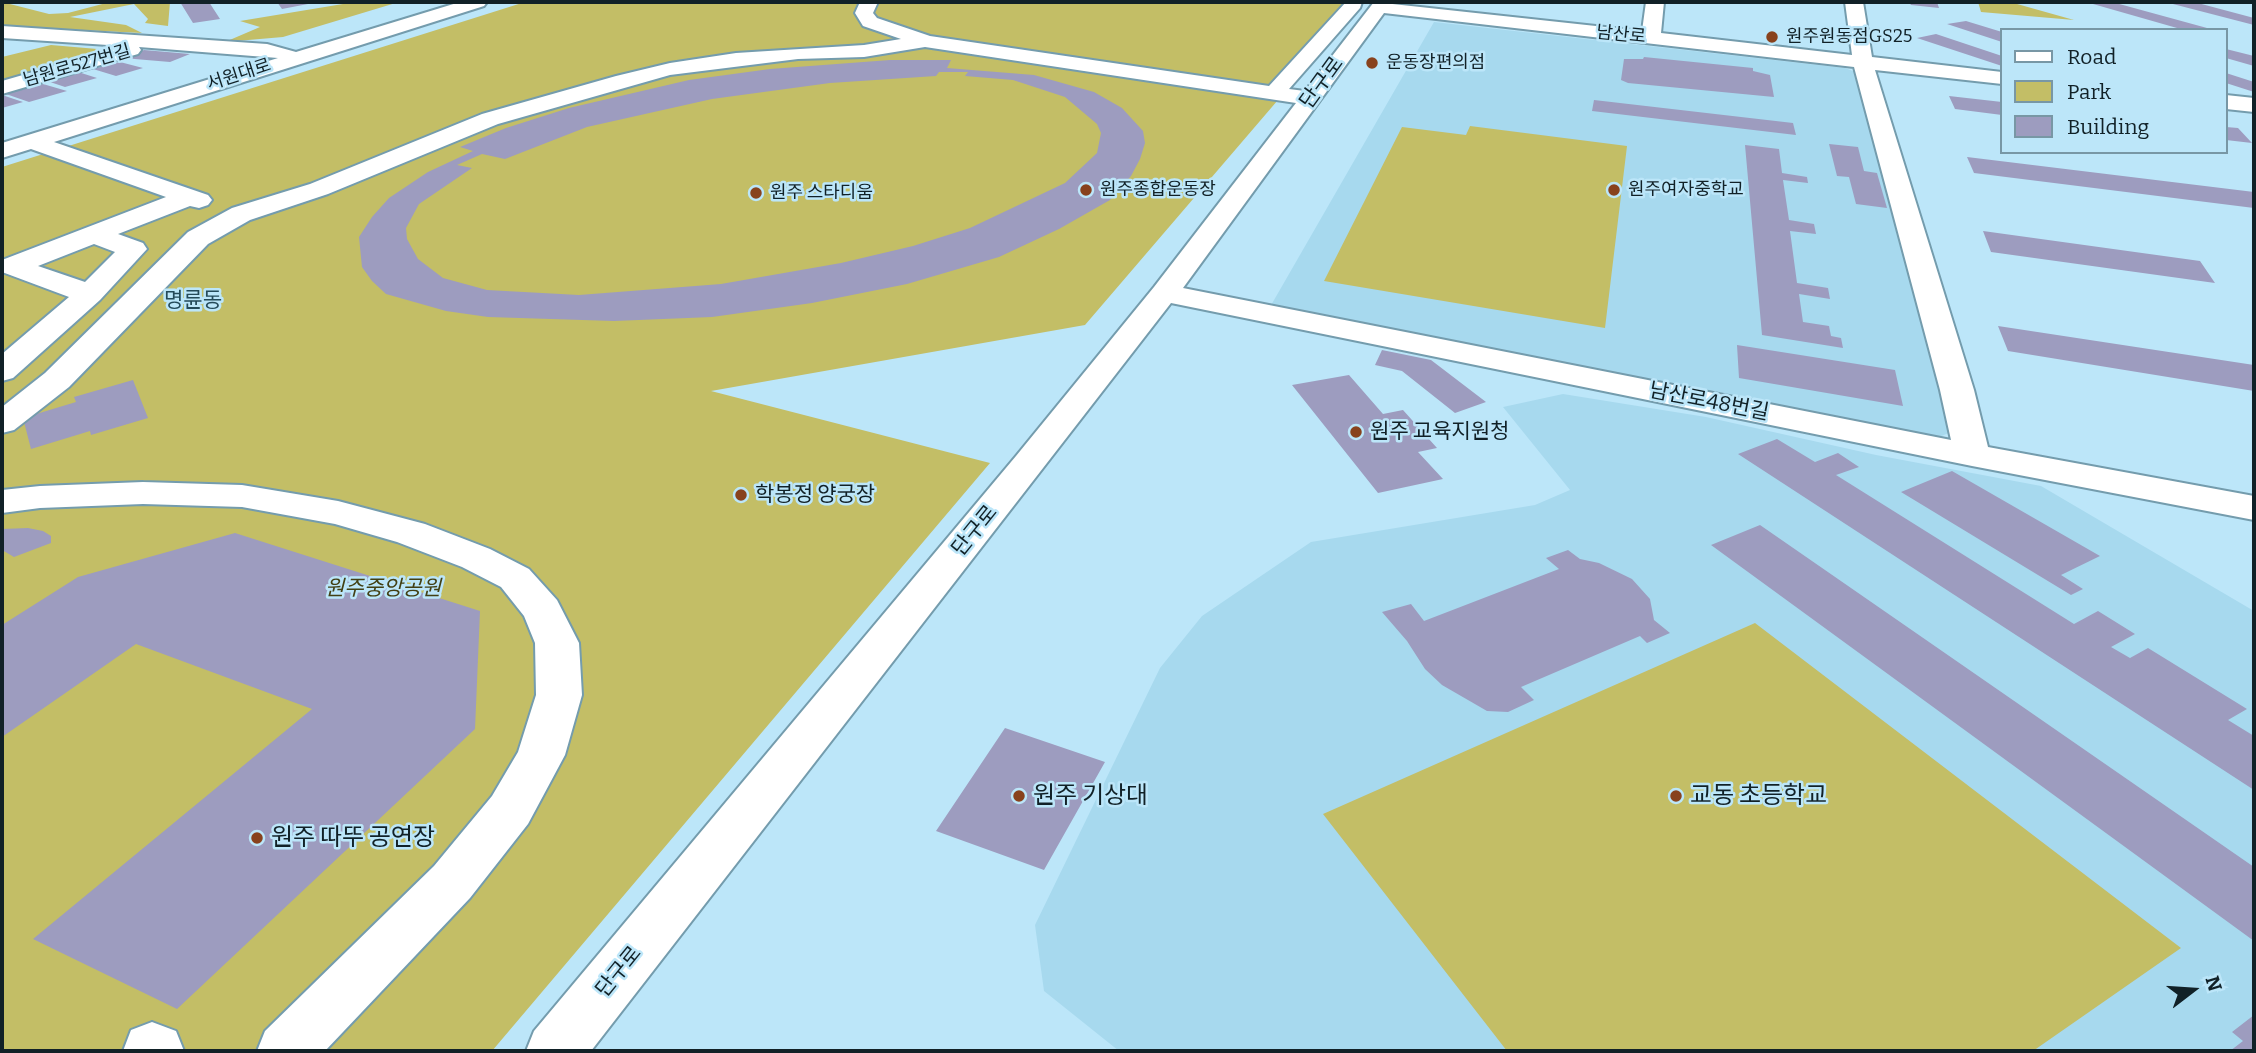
<!DOCTYPE html>
<html>
<head>
<meta charset="utf-8">
<style>
	body { margin:0 }
	#map { position:relative; width:2256px; height:1053px; overflow:hidden; background:#bce6f9; font-family:Bitter,serif }
	canvas { display:block }
	.frame { position:absolute; inset:0; border:4px solid #112127; pointer-events:none }
	.legend { position:absolute; left:2000px; top:28px; width:228px; height:126px; box-sizing:border-box; background:#bce6f9; border:2px solid #7897a5; margin:0; padding:9px 12px; list-style:none; font-size:21px; color:#112127 }
	.legend li { display:flex; align-items:center; gap:14px; height:35px }
	.legend b { width:35px; border:2px solid #7897a5 }
	.north { position:absolute; left:2158px; top:955px; width:70px; height:70px; -webkit-text-stroke:5px #bce6f9; paint-order:stroke; rotate:73deg; font-size:19px; font-weight:700; line-height:28px; text-align:center; color:#112127 }
	.north::after { content:''; display:block; margin:auto; width:24px; height:32px; background:#112127; clip-path:polygon(50% 0,100% 100%,50% 72%,0 100%) }
</style>
</head>
<body>
<div id="map">
<canvas width="2256" height="1053"></canvas>
<div class="frame"></div>
<ul class="legend">
<li><b style="height:9px;background:#fff"></b>Road</li>
<li><b style="height:19px;background:#c3be66"></b>Park</li>
<li><b style="height:19px;background:#9d9cbf"></b>Building</li>
</ul>
<div class="north">N</div>
</div>
<script>
const c = document.querySelector('canvas').getContext('2d');
c.lineJoin = 'round';
function fillPath(path, color) { c.fillStyle = color; c.fill(path, 'evenodd'); }
const shape = rows => new Path2D(rows.map(r => 'M' + r).join(''));
function strokePath(path, color, width, dash) { c.strokeStyle = color; c.lineWidth = width; c.lineCap = dash ? 'butt' : 'round'; c.setLineDash(dash || []); c.stroke(path); }
function drawText(font, color, halo, rows, align = 'center') {
  c.font = font + ' Bitter,"Noto Sans KR",serif'; c.lineWidth = 5; c.setLineDash([]); c.textBaseline = 'middle'; c.strokeStyle = halo; c.fillStyle = color; for (const [text, x, y, turn = 0] of rows) {
    c.save(); c.translate(x, y); c.rotate((+turn || 0) * Math.PI / 180); c.textAlign = isNaN(turn) ? turn : align; if (halo) c.strokeText(text, 0, 0); c.fillText(text, 0, 0); c.restore();
  }
}
fillPath(shape([
	[1434,22,1845,68,1858,73,1956,430,1939,437,1270,307],
	[1563,394,1706,417,1876,455,2041,486,2254,611,2254,1051,1119,1051,1044,991,1035,925,1160,668,1202,616,1311,542,1535,505,1570,490,1503,407]
]), '#a7d9ee');
fillPath(shape([
	[2,2,49,14,68,13,110,2,170,2,168,26,145,23,148,19,134,4,70,17,126,25,142,33,2,26],
	[355,2,399,2,283,37,225,42,260,27,240,21],
	[525,2,1362,2,1085,325,711,391,990,463,492,1051,2,1051,2,167],
	[1978,2,2010,2,2074,20,1981,12],
	[51,45,109,50,2,84,2,57],
	[1470,126,1627,146,1605,328,1324,281,1402,127,1466,135],
	[1755,623,2181,948,2033,1051,1507,1051,1323,814]
]), '#c3be66');
fillPath(shape([
	[180,2,209,2,220,19,193,23],
	[277,2,306,2,308,4,282,9],
	[1909,2,1937,2,1939,8,1911,5],
	[2086,2,2112,2,2207,28,2184,30],
	[2194,2,2254,18,2254,25,2169,3],
	[1966,21,2002,32,2002,42,1947,24],
	[1936,34,2002,56,2002,66,1917,38],
	[2226,49,2254,56,2254,66,2226,58],
	[144,50,190,54,170,62,123,58],
	[1644,57,1753,68,1753,71,1770,75,1774,97,1628,83,1621,80,1624,59,1643,59],
	[890,60,951,60,947,68,1034,75,1094,92,1122,108,1143,131,1145,143,1140,159,1131,176,1110,200,1059,229,999,257,907,284,812,303,712,317,614,321,488,317,446,311,386,294,372,281,362,267,359,237,372,217,389,198,428,172,473,151,460,147,506,128,569,108,689,80,770,69],
	[939,72,968,72,965,76,1013,80,1065,97,1097,124,1101,133,1097,153,1065,183,970,228,913,246,841,263,721,284,579,295,487,290,443,278,418,259,407,239,406,228,419,204,472,168,457,165,482,154,505,159,587,127,712,99,830,83,936,76],
	[120,62,143,68,116,76,93,69],
	[75,71,97,78,65,87,44,80],
	[2226,73,2254,82,2254,92,2226,83],
	[43,84,67,91,29,102,6,94],
	[2,95,23,102,2,108],
	[1949,96,2002,102,2002,115,1955,109],
	[1594,100,1793,123,1796,135,1592,111],
	[2226,127,2238,128,2252,143,2226,140],
	[1829,144,1858,147,1864,171,1877,173,1887,208,1856,204,1849,177,1837,176],
	[1745,145,1779,149,1782,173,1807,177,1808,183,1783,180,1789,220,1814,224,1816,234,1790,231,1797,283,1828,288,1830,299,1799,294,1803,322,1829,326,1831,336,1841,338,1843,348,1762,335],
	[1967,157,2254,192,2254,208,1974,173],
	[1983,231,2200,261,2215,283,1991,252],
	[1998,326,2254,365,2254,391,2008,351],
	[1737,345,1895,370,1903,406,1739,378],
	[1382,350,1431,360,1486,402,1455,413,1402,371,1375,365],
	[1349,375,1383,414,1403,410,1437,448,1418,452,1443,479,1378,493,1292,385],
	[133,380,148,418,91,435,90,431,31,449,23,418,76,402,74,397],
	[1777,439,1815,462,1838,453,1859,467,1836,475,2074,624,2098,611,2135,634,2111,647,2130,658,2148,648,2247,709,2228,720,2254,736,2254,790,1738,454],
	[1952,471,2100,556,2061,575,2083,589,2071,595,1901,492],
	[1760,525,2254,867,2254,941,1711,545],
	[28,528,43,531,51,536,51,543,14,557,2,550,2,529],
	[235,533,480,611,475,729,177,1009,33,939,312,709,136,644,2,737,2,625,78,577],
	[1568,550,1580,559,1599,563,1632,579,1650,599,1654,620,1670,633,1647,643,1640,636,1521,687,1534,700,1508,712,1487,711,1442,685,1425,669,1407,641,1382,612,1411,604,1424,621,1559,569,1546,558],
	[1005,728,1105,762,1044,870,936,831],
	[2254,1015,2254,1051,2230,1051,2243,1041,2232,1032]
]), '#9d9cbf');
const minor = shape([
	[460,2,487,2,484,6,54,142,208,195,212,200,208,205,199,208,190,206,118,234,143,243,147,249,100,300,13,378,2,381,2,354,69,297,2,272,2,260,166,197,31,149,2,158,2,143,278,58,139,47,141,50,138,54,2,94,2,81,123,46,2,38,2,26,267,44,296,52,460,2],
	[94,244,115,252,85,282,38,266,94,244],
	[860,2,878,2,873,13,877,18,930,36,1269,86,1346,2,1362,2,1360,8,1289,89,1305,91,1374,2,1642,31,1646,2,1664,2,1661,33,1852,55,1845,2,1863,2,1872,57,2002,72,2002,84,1875,70,1974,390,1988,447,2254,496,2254,520,1972,466,1171,303,591,1051,526,1051,534,1031,1016,456,1154,287,1296,103,925,47,864,57,798,59,670,75,498,124,328,194,250,220,208,244,69,387,14,430,2,433,2,407,45,373,188,232,232,208,310,184,482,114,616,76,670,63,736,53,864,45,901,39,863,26,855,13,860,2],
	[1384,13,1854,67,1940,390,1951,440,1183,288,1384,13],
	[2226,95,2254,98,2254,112,2226,109,2226,95],
	[143,482,242,485,338,501,425,524,490,549,529,569,557,600,579,643,582,695,565,755,528,824,470,898,325,1051,257,1051,265,1031,434,866,492,796,518,752,536,695,535,643,524,616,501,587,462,567,397,542,335,524,242,507,143,504,40,508,2,513,2,490,40,486,143,482],
	[152,1022,176,1031,184,1051,123,1051,131,1030,152,1022]
]);
strokePath(minor, '#749cad', 4);
fillPath(minor, '#fff');
for (const [x, y, r, color] of [
	[1772,37,7,"#88421d"],
	[1372,63,7,"#88421d"],
	[1086,190,7,"#88421d"],
	[1614,190,7,"#88421d"],
	[756,193,7,"#88421d"],
	[1356,432,7,"#88421d"],
	[741,495,7,"#88421d"],
	[1019,796,7,"#88421d"],
	[1676,796,7,"#88421d"],
	[257,838,7,"#88421d"]
]) { const dot = new Path2D(); dot.arc(x, y, r, 0, 2 * Math.PI); c.fillStyle = color; c.fill(dot); strokePath(dot, '#bce6f9', 2.5); }
drawText('18px', '#112127', '#bce6f9', [
	["남산로",1621,35,6],
	["남원로527번길",77,66,-16],
	["서원대로",239,75,-18]
]);
drawText('18px', '#112127', '#bce6f9', [
	["원주원동점GS25",1786,37],
	["운동장편의점",1386,63],
	["원주종합운동장",1100,190],
	["원주여자중학교",1628,190],
	["원주 스타디움",770,193]
], 'left');
drawText('21px', '#112127', '#bce6f9', [
	["단구로",1322,83,-54],
	["남산로48번길",1709,402,11],
	["단구로",975,531,-51],
	["단구로",619,972,-51]
]);
drawText('21px', '#244a59', '#bce6f9', [
	["명륜동",193,301]
]);
drawText('21px', '#112127', '#bce6f9', [
	["원주 교육지원청",1370,432],
	["학봉정 양궁장",755,495]
], 'left');
drawText('italic 21px', '#424014', '#bce6f9', [
	["원주중앙공원",383,589]
]);
drawText('24px', '#112127', '#bce6f9', [
	["원주 기상대",1033,796],
	["교동 초등학교",1690,796],
	["원주 따뚜 공연장",271,838]
], 'left');
</script>
</body>
</html>
